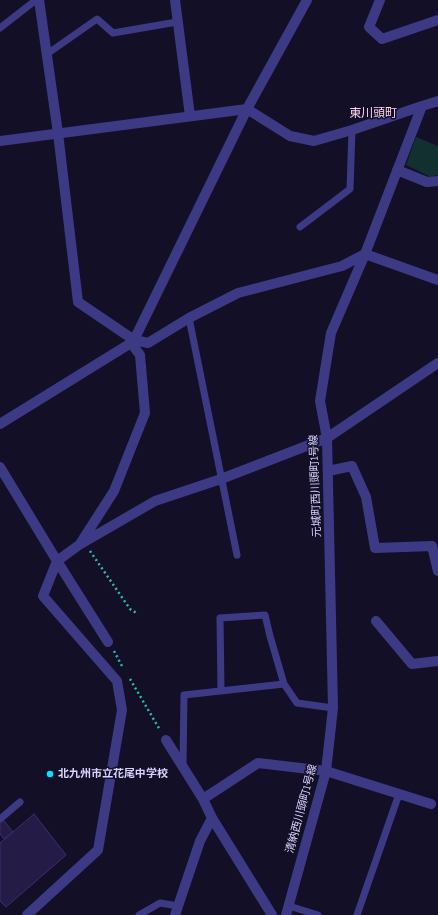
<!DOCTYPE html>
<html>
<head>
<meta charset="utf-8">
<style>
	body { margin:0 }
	canvas { display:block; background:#130f26 }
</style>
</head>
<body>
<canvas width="438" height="915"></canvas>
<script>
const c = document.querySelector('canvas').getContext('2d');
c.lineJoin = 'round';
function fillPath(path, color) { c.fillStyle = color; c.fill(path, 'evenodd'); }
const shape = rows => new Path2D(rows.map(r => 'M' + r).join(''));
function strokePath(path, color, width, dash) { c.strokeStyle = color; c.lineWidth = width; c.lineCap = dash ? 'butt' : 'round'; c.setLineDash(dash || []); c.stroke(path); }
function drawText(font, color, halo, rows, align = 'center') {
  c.font = font + ' "Sofia Sans Condensed","Noto Sans JP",sans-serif'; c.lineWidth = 3; c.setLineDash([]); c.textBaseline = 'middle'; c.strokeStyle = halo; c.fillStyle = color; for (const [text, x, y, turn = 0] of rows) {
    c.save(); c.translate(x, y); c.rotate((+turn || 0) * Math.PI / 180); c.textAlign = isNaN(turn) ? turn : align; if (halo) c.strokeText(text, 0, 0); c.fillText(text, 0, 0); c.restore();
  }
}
fillPath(shape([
	[416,137,438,146,438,175,431,177,406,165]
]), '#12302f');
const building = shape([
	[34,814,66,855,6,907,0,901,0,843,34,814],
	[0,816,13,832,4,839,0,834,0,816]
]);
fillPath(building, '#241b47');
strokePath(building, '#3b2d73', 1);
strokePath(shape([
	[90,551,130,609,138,614],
	[114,651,123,668],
	[130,679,160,730]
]), '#2fb8b0', 2.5, [2, 3]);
strokePath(shape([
	[0,28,36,0],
	[47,54,97,19,113,33,177,22],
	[300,227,350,189,352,130],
	[189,318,237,555],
	[221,690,220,618,265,615,270,636,284,684],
	[183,766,184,695,284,684,297,703,333,708],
	[0,819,20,802],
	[289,906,318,915],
	[139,915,160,903,178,906],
	[357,915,399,794]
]), '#3d3a85', 7);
strokePath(shape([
	[39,0,58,133,78,302,134,340,148,343,189,318,238,293,342,266,365,254,438,280],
	[175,0,190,116],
	[380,0,369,27,382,39,438,20],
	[0,141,247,109,290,136,314,141,352,130,422,106],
	[397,170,427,182,438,181],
	[0,424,131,343,134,340,247,109,307,0],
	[0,467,57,561,43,596,117,681,122,710,98,850,27,915],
	[328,471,352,466,366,497,375,548,432,546,438,571],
	[80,544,114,491,145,413,140,355,131,343],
	[376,621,412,664,438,661],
	[108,642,57,561,79,545,155,501,221,479,327,438,438,363],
	[166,740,203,799,212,818,272,915],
	[203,799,258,763,326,771,431,804],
	[175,915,200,841,212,818],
	[286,915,326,771,333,708,327,438,320,401,331,333,365,254,422,106,438,101]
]), '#3d3a85', 10);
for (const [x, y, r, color] of [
	[50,774,4,"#00e5ff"]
]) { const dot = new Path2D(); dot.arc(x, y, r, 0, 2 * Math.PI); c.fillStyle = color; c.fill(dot); strokePath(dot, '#130f26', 1.5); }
drawText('11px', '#d9d4ff', '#130f26', [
	["元城町西川頭町1号線",316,486,-92],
	["清納西川頭町1号線",302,809,-75]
]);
drawText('bold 11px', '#d9d4ff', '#130f26', [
	["北九州市立花尾中学校",58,774]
], 'left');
drawText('12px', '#ffd6f0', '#130f26', [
	["東川頭町",373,114]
]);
</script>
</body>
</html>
